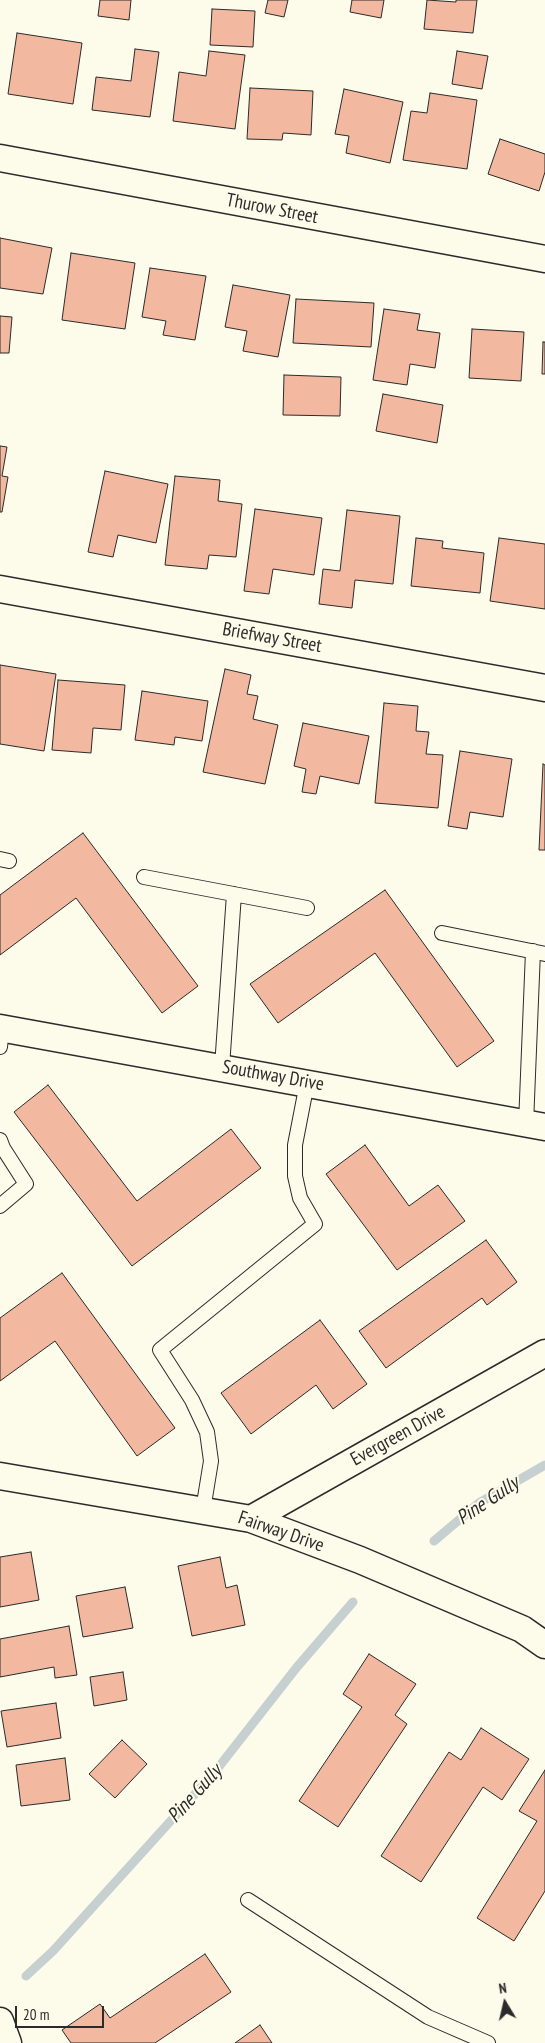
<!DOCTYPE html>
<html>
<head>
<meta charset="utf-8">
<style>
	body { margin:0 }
	#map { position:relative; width:545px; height:2043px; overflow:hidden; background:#fdfbea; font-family:"PT Sans Narrow",sans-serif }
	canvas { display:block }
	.north { position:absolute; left:480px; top:1978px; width:50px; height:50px; -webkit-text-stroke:4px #fdfbea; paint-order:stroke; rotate:351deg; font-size:14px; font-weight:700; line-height:20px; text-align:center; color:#2b2b2b }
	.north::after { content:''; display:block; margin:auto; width:18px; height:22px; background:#2b2b2b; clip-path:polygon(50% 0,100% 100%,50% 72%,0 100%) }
	.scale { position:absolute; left:15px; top:2006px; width:89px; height:22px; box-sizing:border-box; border:2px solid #2b2b2b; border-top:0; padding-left:6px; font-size:15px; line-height:18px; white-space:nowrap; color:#2b2b2b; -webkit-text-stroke:4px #fdfbea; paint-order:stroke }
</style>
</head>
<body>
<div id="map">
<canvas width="545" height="2043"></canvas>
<div class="north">N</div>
<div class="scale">20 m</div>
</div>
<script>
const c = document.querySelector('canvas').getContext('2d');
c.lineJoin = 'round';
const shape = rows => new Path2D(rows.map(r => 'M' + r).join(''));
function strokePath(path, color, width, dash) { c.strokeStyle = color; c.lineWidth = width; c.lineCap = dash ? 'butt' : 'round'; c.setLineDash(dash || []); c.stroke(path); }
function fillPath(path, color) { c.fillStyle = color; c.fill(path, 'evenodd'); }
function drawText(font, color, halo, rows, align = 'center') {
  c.font = font + ' "PT Sans Narrow",sans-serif'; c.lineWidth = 4; c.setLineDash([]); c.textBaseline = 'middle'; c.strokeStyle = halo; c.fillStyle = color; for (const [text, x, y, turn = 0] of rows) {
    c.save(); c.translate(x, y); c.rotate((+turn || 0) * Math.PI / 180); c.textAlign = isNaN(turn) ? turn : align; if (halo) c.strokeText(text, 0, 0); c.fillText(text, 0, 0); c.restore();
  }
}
strokePath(shape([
	[434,1541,479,1503,545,1465],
	[26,1976,53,1951,214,1773,297,1667,353,1602]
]), '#c7d0d0', 9);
const building = shape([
	[100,0,131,0,129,20,98,16,100,0],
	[268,0,288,0,284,17,265,13,268,0],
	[352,0,384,0,381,18,350,12,352,0],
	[427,0,456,2,456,0,477,0,473,33,424,29,427,0],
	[212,9,255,11,253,47,210,45,212,9],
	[17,33,82,43,73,104,8,94,17,33],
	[135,49,159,52,150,117,92,110,96,77,131,81,135,49],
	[209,51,245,55,235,129,173,121,179,72,206,76,209,51],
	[457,51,488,56,482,89,452,84,457,51],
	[250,88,313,91,311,135,283,133,282,140,247,139,250,88],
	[344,89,403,102,390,163,346,153,349,136,335,134,344,89],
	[430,93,477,100,467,169,403,160,411,111,427,113,430,93],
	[500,139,545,154,545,172,539,191,488,174,500,139],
	[0,238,52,248,43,294,0,288,0,238],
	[71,253,135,263,125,329,62,320,71,253],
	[150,268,206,276,195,340,163,335,166,321,142,317,150,268],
	[233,285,290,295,278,357,243,351,247,331,225,327,233,285],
	[296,299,374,303,371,347,293,343,296,299],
	[384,309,420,314,417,330,440,333,435,368,410,364,407,385,373,380,384,309],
	[0,316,12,317,9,353,0,353,0,316],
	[472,329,524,332,521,381,469,378,472,329],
	[543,342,545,342,545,374,542,374,543,342],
	[284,375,341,377,340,416,283,415,284,375],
	[383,394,443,405,437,443,376,431,383,394],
	[0,446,7,447,2,476,8,477,2,512,0,512,0,446],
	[105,471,168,484,156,543,118,535,113,557,88,552,105,471],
	[175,476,220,480,218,501,242,504,236,557,209,555,207,569,165,565,175,476],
	[255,509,322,518,314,575,273,569,269,594,244,591,255,509],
	[347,510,400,516,393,584,355,580,352,608,319,604,323,569,340,571,347,510],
	[416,538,443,541,442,548,484,553,480,593,411,586,416,538],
	[499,538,545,544,545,609,490,601,499,538],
	[0,665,56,674,44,751,0,744,0,665],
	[225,669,251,675,247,694,258,696,253,719,278,725,265,784,203,772,225,669],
	[58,680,125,685,121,730,93,728,91,753,52,750,58,680],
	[142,691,208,701,202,741,175,737,174,745,135,740,142,691],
	[384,703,418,706,416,731,429,732,426,754,443,755,438,808,375,803,384,703],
	[303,723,369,736,359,784,320,776,316,794,302,792,306,769,294,766,303,723],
	[460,751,512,759,503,817,470,812,467,829,448,826,460,751],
	[543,764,545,765,545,850,539,850,543,764],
	[83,833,198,986,162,1013,76,898,0,955,0,895,83,833],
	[385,890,494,1041,457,1067,375,953,278,1023,250,984,385,890],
	[48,1085,137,1201,231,1129,261,1168,132,1266,14,1112,48,1085],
	[365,1145,409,1206,438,1185,465,1221,397,1270,326,1174,365,1145],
	[486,1240,517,1282,487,1305,482,1298,386,1368,359,1331,486,1240],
	[62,1273,175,1428,137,1456,55,1341,0,1381,0,1318,62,1273],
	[320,1320,367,1384,333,1409,316,1385,251,1434,221,1393,320,1320],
	[31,1552,39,1600,0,1607,0,1557,31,1552],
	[220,1557,226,1588,237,1585,245,1625,192,1636,178,1566,220,1557],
	[125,1587,133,1628,83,1637,76,1596,125,1587],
	[69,1626,77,1675,55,1678,54,1667,0,1677,0,1639,69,1626],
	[369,1654,416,1684,395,1715,407,1724,338,1827,299,1801,362,1707,343,1694,369,1654],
	[123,1672,127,1700,94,1706,90,1677,123,1672],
	[56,1703,61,1738,7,1747,1,1711,56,1703],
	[481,1728,529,1759,502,1800,483,1787,421,1882,381,1856,449,1752,461,1760,481,1728],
	[122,1740,147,1764,115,1798,89,1774,122,1740],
	[65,1758,70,1800,21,1806,16,1765,65,1758],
	[545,1770,545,1891,514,1941,477,1918,537,1821,519,1811,545,1770],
	[205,1954,231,1992,155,2043,71,2043,62,2030,100,2004,110,2018,205,1954],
	[260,2025,272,2043,235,2043,260,2025]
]);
fillPath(building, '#f2b8a0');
strokePath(building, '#2b2b2b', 1);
const lane = shape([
	[0,859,9,861],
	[144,877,307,908],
	[442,933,545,954],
	[0,1047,2,1028],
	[222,1067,234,894],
	[526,1124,533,951],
	[0,1140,3,1148,26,1184,0,1206],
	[203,1510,211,1461,207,1432,192,1400,160,1350,315,1224,300,1198,295,1176,295,1145,307,1083],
	[248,1900,428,2017,488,2043]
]);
const street = shape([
	[0,158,545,259],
	[0,589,545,688],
	[0,1028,545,1127],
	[0,1476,251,1519,360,1560,522,1629,545,1645],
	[251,1519,545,1353],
	[0,2021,8,2043]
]);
strokePath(lane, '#2b2b2b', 16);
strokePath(street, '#2b2b2b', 29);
strokePath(lane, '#fdfbea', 14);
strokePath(street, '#fdfbea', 26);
drawText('19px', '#2b2b2b', '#fdfbea', [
	["Thurow Street",272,209,11],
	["Briefway Street",272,638,10],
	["Southway Drive",273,1076,10],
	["Evergreen Drive",398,1436,-29],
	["Fairway Drive",281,1532,19]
]);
drawText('italic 20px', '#2b2b2b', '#fdfbea', [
	["Pine Gully",488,1501,-34],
	["Pine Gully",195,1794,-48]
]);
</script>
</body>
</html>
